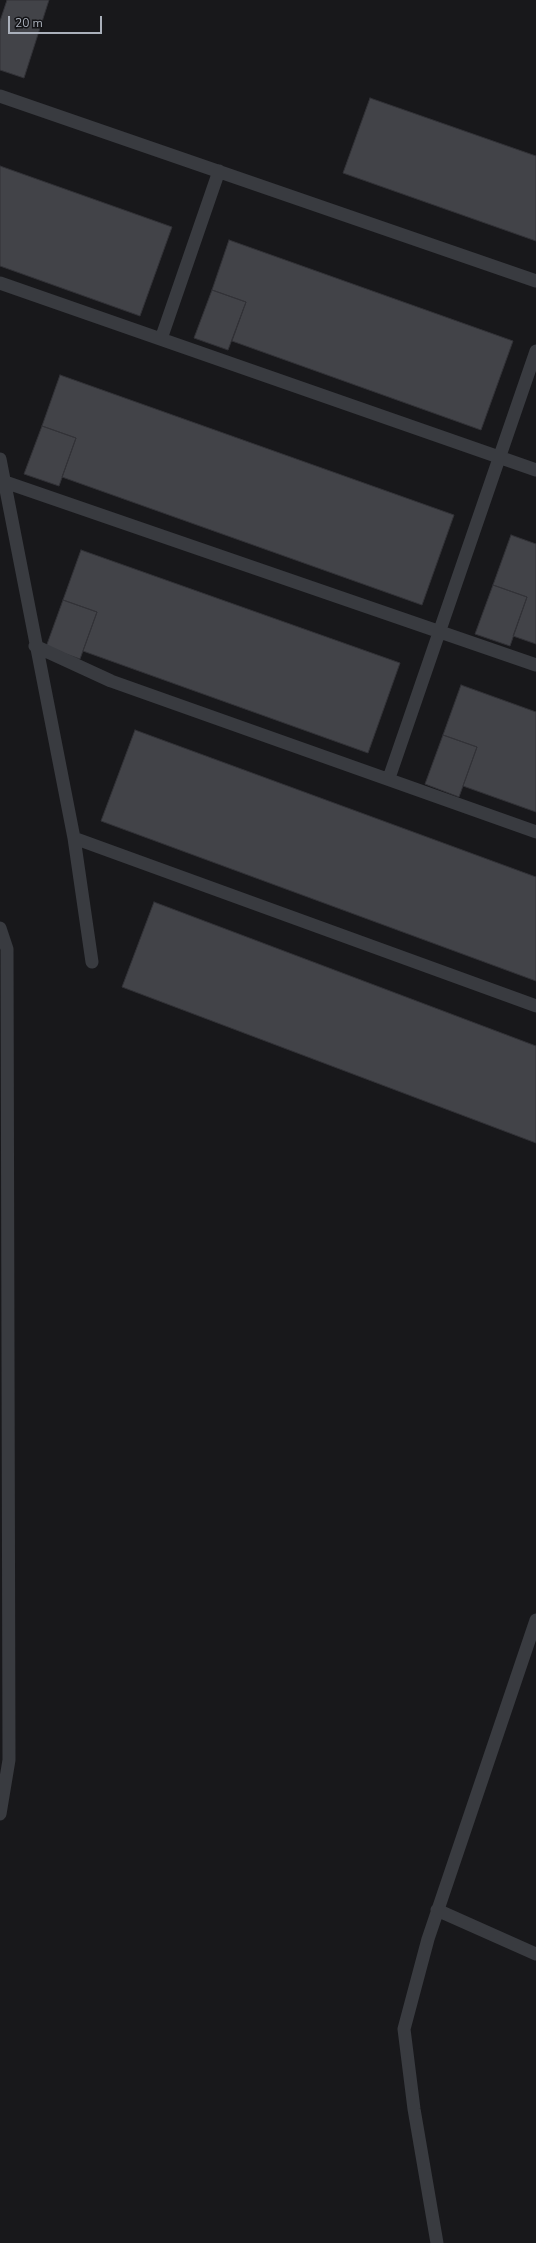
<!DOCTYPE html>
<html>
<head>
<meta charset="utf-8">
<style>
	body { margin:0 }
	#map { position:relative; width:536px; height:2243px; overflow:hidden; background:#18181b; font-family:"Nunito Sans",sans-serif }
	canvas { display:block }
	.scale { position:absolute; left:8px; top:16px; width:94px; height:18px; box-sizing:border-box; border:2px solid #aab0bb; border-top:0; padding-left:5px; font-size:12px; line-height:14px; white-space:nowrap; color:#aab0bb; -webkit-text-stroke:3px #131316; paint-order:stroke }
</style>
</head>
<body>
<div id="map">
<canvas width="536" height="2243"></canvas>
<div class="scale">20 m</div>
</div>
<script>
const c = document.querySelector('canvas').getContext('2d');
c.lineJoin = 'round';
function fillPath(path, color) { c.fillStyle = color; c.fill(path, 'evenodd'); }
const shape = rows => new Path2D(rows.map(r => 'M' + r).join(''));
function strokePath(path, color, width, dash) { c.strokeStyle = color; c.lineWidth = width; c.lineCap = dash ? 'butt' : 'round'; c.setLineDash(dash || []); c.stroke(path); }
const building = shape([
	[7,0,49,0,24,78,0,70,0,21,7,0],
	[370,98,536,156,536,241,343,173,370,98],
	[0,166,172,227,140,316,0,266,0,166],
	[229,240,513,341,481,430,232,341,246,302,212,290,229,240],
	[212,290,246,302,228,350,194,338,212,290],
	[60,375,454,515,422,605,62,477,76,438,42,426,60,375],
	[42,426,76,438,59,486,24,474,42,426],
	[511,535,536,544,536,644,513,636,527,597,493,585,511,535],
	[81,550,400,663,368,753,83,651,97,612,63,600,81,550],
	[493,585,527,597,510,646,475,634,493,585],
	[63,600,97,612,80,659,46,647,63,600],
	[461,685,536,712,536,812,463,786,477,747,443,735,461,685],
	[135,730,536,877,536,981,101,821,135,730],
	[443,735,477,747,459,797,425,784,443,735],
	[154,902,536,1046,536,1143,122,987,154,902]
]);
fillPath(building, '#424348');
strokePath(building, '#323237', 1);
strokePath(shape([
	[0,96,536,281],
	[0,283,536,470],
	[161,339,219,171],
	[0,459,74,838,92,962],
	[5,482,536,665],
	[35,646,111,681,536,832],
	[389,778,536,351],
	[74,838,536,1006],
	[0,928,7,949,9,1760,0,1814],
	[437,1910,536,1954],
	[437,2243,414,2109,404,2029,428,1939,536,1620]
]), '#393b40', 13);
</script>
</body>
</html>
